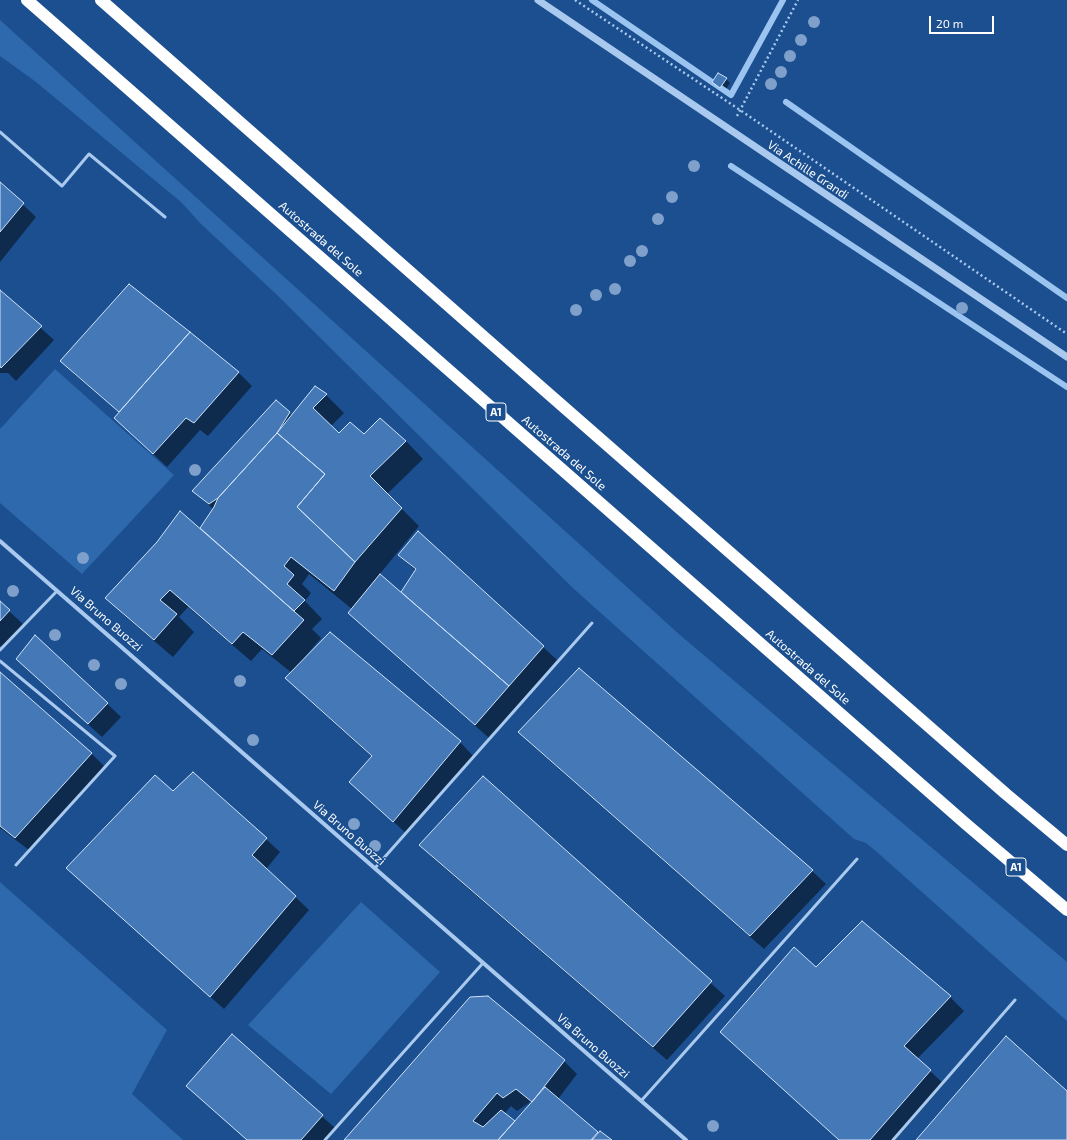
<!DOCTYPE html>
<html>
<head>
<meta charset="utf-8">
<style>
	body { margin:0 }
	#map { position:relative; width:1067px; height:1140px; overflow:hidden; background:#1b4f8f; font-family:"Exo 2",sans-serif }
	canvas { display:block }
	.scale { position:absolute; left:929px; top:16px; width:65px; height:18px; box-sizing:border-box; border:2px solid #fff; border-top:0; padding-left:5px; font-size:12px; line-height:14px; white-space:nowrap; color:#fff; -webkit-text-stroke:3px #1b4f8f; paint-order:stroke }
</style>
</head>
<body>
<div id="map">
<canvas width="1067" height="1140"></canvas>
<div class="scale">20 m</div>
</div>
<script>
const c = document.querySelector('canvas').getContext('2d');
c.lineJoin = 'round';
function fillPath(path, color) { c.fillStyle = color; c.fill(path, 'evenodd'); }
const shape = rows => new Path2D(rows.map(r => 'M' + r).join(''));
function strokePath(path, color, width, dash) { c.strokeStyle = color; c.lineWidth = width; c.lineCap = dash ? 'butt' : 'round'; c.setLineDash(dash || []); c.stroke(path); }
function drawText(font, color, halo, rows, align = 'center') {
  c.font = font + ' "Exo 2",sans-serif'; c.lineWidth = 3; c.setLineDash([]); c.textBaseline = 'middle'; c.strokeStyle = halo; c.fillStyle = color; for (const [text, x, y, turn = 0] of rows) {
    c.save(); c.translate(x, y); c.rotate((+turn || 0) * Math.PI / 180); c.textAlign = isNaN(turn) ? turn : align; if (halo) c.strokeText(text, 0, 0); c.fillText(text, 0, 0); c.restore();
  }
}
fillPath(shape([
	[0,20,680,635,1067,962,1067,1021,878,853,866,843,854,839,575,590,275,293,201,224,181,202,36,82,0,56],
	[55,369,174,475,82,574,0,503,0,429],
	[0,882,167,1030,132,1094,183,1140,0,1140],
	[361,902,440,972,331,1094,248,1025]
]), '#2e69ad');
fillPath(shape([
	[726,79,730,83,725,91,713,82],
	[0,183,36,217,0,262],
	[129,285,239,373,252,386,208,436,200,430,167,467,115,418,120,413,75,375,62,361],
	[0,291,54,340,16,381,8,373,0,373],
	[315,388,326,395,344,413,331,426,339,434,364,436,406,441,423,459,387,494,419,526,365,592,401,594,416,571,399,555,543,647,557,660,489,738,363,626,349,613,352,609,309,574,302,584,311,593,305,601,322,619,312,629,321,638,304,658,460,742,473,756,407,834,350,782,372,757,300,692,287,678,292,673,262,649,251,661,188,607,179,617,194,632,173,657,125,616,107,598,200,530,214,510,194,491,276,401,292,416],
	[0,603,23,624,2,647,0,646],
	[36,636,121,717,102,737,31,672],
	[0,673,91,753,105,767,29,850,0,828],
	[519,732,812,871,826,884,764,949,532,745],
	[483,777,725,996,667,1060,434,859,420,845],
	[266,839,280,852,266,869,309,910,224,1009,81,881],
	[862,923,950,997,964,1011,917,1059,944,1084,895,1140,839,1140,721,1032,816,969],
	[232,1036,336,1129,327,1140,247,1140],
	[564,1061,577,1074,558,1099,599,1134,610,1140,345,1140],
	[530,1102,532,1104,515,1123,504,1114,511,1106,517,1111]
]), '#0007');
strokePath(shape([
	[592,0,731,95,783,0],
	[786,102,1067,298],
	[731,166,1067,387]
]), '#9cc4f0', 6);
const building = shape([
	[718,73,727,78,720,88,712,82,718,73],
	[0,182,24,203,0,232,0,182],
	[129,284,190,332,119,412,60,361,129,284],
	[0,290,42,326,1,368,0,366,0,290],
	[190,332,239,372,194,423,186,418,153,454,114,418,190,332],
	[315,386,327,394,313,408,339,433,350,422,364,434,380,418,406,441,370,476,402,508,355,562,297,507,325,474,277,433,315,386],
	[276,400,290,412,277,433,218,498,209,504,192,491,276,400],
	[277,433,325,474,297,507,355,562,334,591,291,557,284,566,294,575,287,584,305,600,294,611,200,528,214,507,218,498,277,433],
	[180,511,304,620,272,655,243,632,232,644,170,590,160,600,177,614,154,640,105,598,157,542,180,511],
	[418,531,544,646,509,686,401,592,416,569,398,555,418,531],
	[380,574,509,686,475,725,348,613,380,574],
	[0,601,10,610,0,621,0,601],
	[330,632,461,741,393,822,349,782,372,756,285,678,330,632],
	[35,635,108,703,88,724,16,659,35,635],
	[579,668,813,870,750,936,518,732,579,668],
	[0,672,92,753,15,838,0,826,0,672],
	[193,772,267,838,252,855,296,896,210,997,66,868,155,775,173,791,193,772],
	[483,776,712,981,653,1047,419,845,483,776],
	[862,921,951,996,904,1046,931,1070,870,1140,839,1140,720,1032,794,947,816,967,862,921],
	[488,996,565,1060,532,1102,516,1089,503,1098,497,1093,473,1121,483,1127,501,1110,515,1121,498,1140,344,1140,470,997,488,996],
	[232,1034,323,1115,301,1140,247,1140,186,1086,232,1034],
	[1006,1036,1067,1091,1067,1140,916,1140,1006,1036],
	[545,1087,598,1132,591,1140,498,1140,545,1087],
	[600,1131,612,1140,592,1140,600,1131]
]);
fillPath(building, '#4478b7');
strokePath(building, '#cfe3fa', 1);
strokePath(shape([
	[575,0,740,110,1067,334],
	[737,116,798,0]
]), '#a9c9ee', 2.5, [2, 3]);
strokePath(shape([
	[0,132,62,186,89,154,165,217],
	[0,650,57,591],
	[0,661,115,756,16,865],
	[375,868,592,623],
	[641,1101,857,859],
	[325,1140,483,963],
	[893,1140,1015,1000]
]), '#a9c9ee', 3);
strokePath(shape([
	[0,541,686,1140]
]), '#a9c9ee', 4);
strokePath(shape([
	[538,0,1067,357]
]), '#a9c9ee', 7);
strokePath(shape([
	[27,0,966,824,1067,910],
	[101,0,542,388,1006,794,1067,845]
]), '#fff', 12);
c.fillStyle = '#7ea0ca';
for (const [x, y] of [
	[814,22],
	[801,40],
	[790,56],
	[781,72],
	[771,84],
	[694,166],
	[672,197],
	[658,219],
	[642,251],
	[630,261],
	[615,289],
	[596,295],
	[962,308],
	[576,310],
	[195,470],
	[83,558],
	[13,591],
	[55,635],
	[94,665],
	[240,681],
	[121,684],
	[253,740],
	[354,824],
	[375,846],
	[713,1126]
]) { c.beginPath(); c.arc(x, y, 6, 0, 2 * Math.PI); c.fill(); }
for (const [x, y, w] of [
	[496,412,20],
	[1016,867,20]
]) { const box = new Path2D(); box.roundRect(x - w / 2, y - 9, w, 18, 3); c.fillStyle = '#1b4f8f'; c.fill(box); strokePath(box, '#fff', 1); }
drawText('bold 11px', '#fff', null, [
	["A1",496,412],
	["A1",1016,867]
]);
drawText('12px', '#fff', '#1b4f8f', [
	["Via Achille Grandi",808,170,34],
	["Autostrada del Sole",321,239,41],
	["Autostrada del Sole",564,453,41],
	["Via Bruno Buozzi",106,619,41],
	["Autostrada del Sole",808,667,41],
	["Via Bruno Buozzi",349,833,41],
	["Via Bruno Buozzi",593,1046,41]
]);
</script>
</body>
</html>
